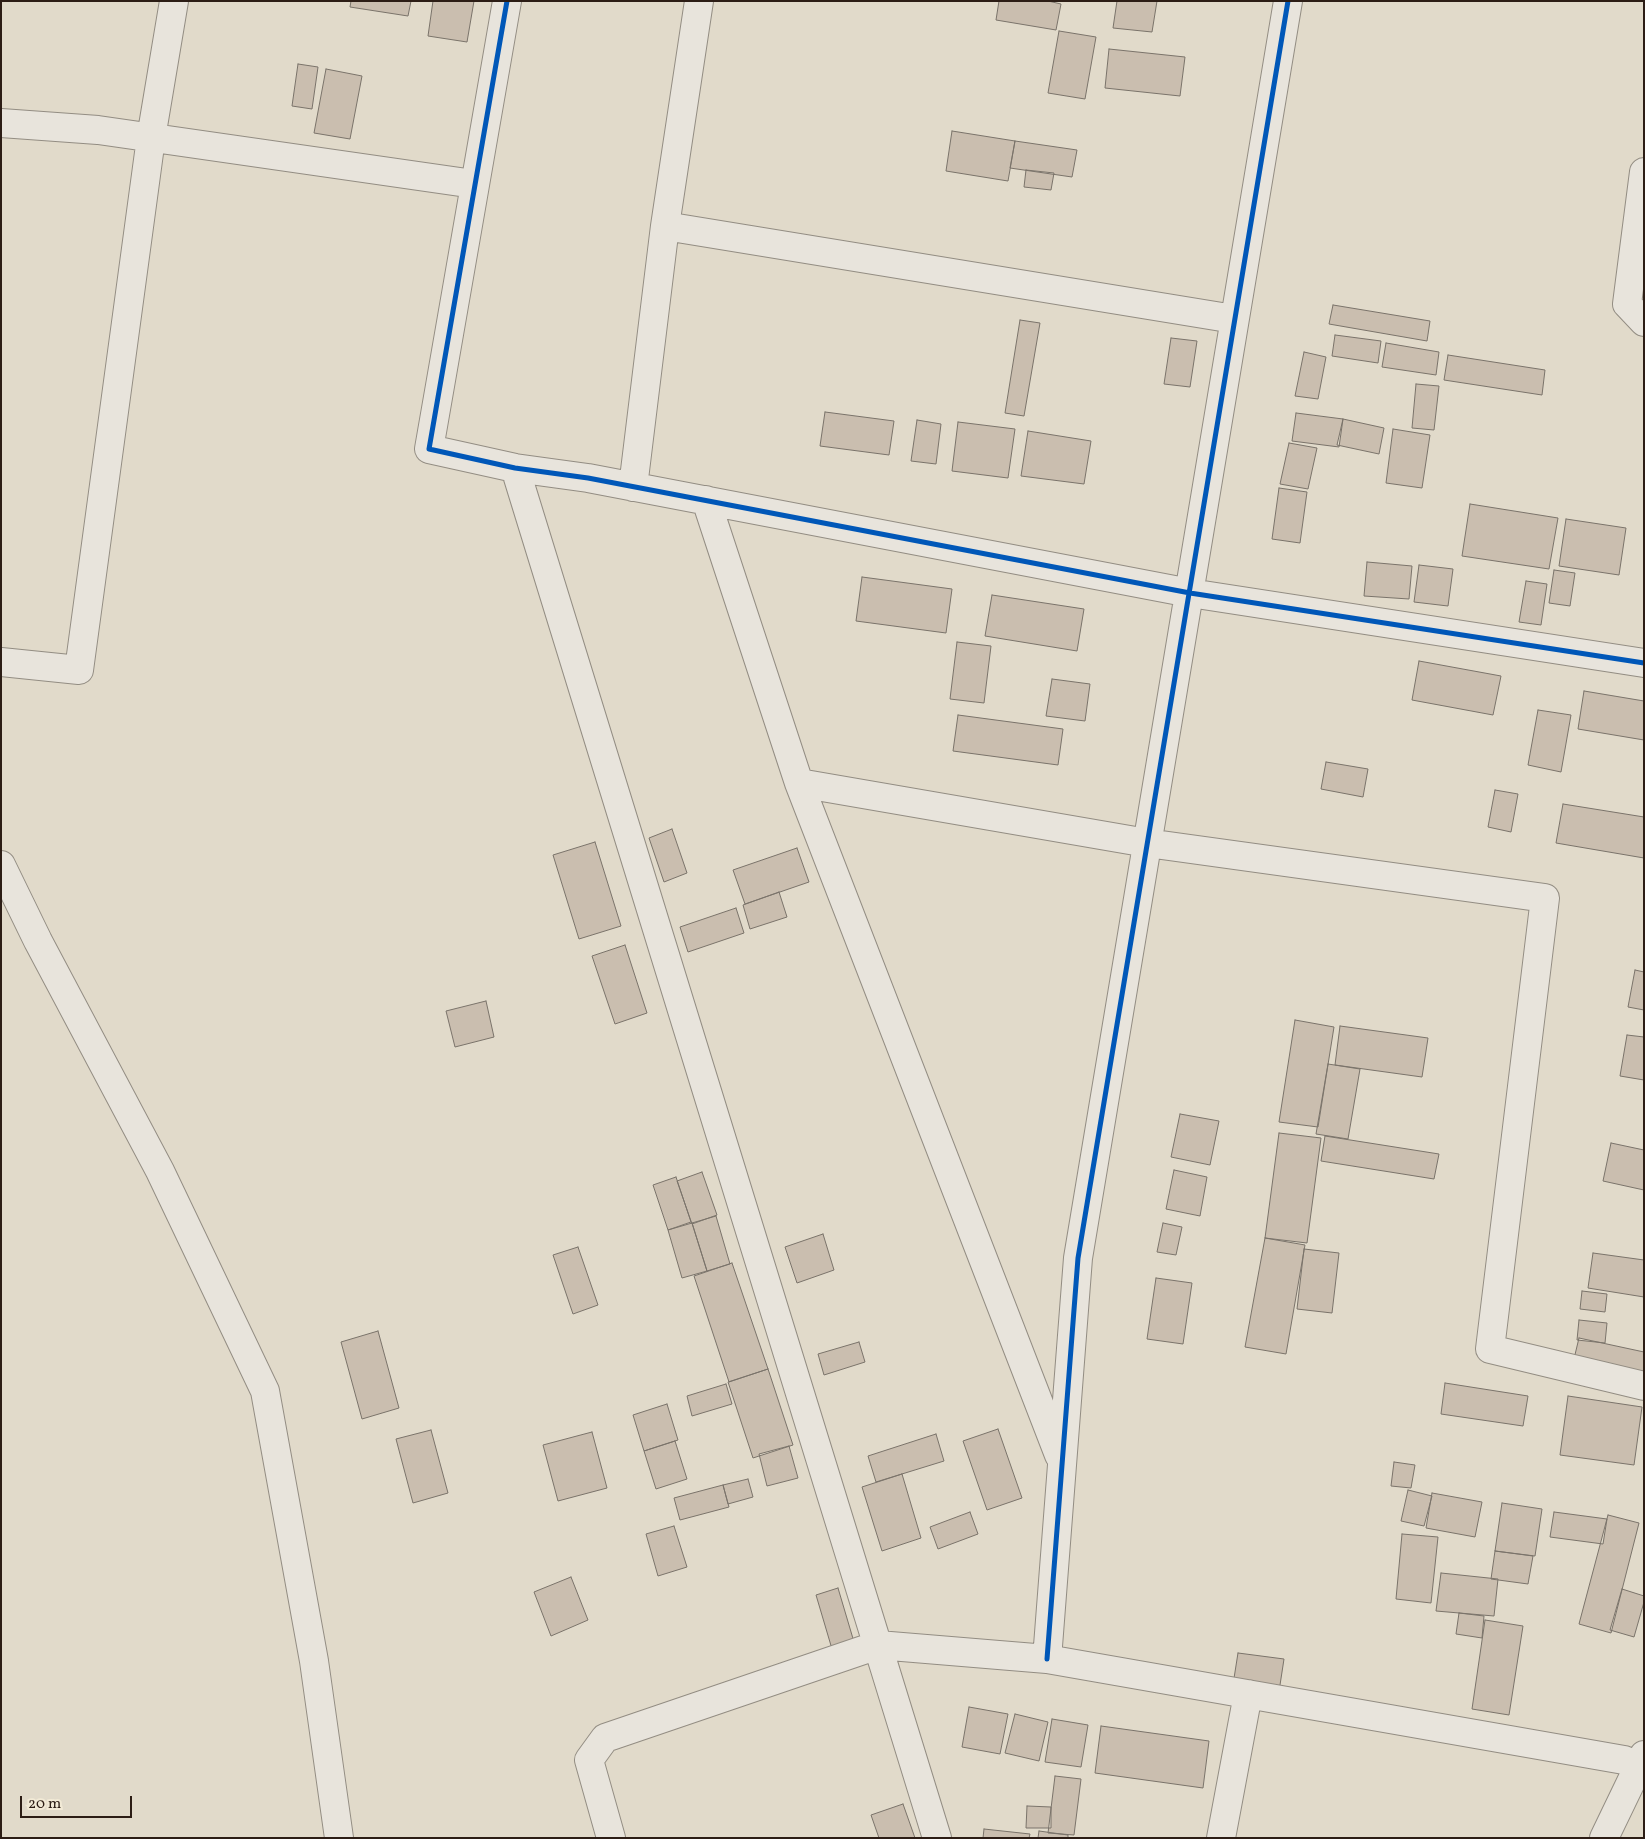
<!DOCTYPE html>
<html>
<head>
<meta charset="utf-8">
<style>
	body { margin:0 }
	#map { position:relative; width:1645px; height:1839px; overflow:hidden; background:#e1daca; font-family:Vollkorn,serif }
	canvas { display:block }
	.frame { position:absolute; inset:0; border:2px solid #2c1d15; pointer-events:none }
	.scale { position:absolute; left:20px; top:1796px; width:112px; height:22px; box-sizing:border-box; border:2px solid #2c1d15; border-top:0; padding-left:6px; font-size:15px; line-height:18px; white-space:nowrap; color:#2c1d15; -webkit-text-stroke:4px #f2ead6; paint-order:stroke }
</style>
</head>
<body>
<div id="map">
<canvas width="1645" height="1839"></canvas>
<div class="frame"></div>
<div class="scale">20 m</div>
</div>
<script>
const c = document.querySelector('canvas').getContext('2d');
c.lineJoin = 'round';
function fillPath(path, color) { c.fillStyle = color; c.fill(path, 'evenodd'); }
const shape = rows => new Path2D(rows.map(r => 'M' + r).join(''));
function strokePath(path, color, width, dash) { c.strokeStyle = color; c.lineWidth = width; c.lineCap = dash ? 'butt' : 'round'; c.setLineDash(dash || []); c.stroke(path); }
const building = shape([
	[351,1,411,1,408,16,350,7,351,1],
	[433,1,474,1,467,42,428,36,433,1],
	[999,1,1048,1,1061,4,1056,30,996,20,999,1],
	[1117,1,1157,1,1152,32,1113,28,1117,1],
	[1059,31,1096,37,1085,99,1048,93,1059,31],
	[1109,49,1185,57,1180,96,1105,88,1109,49],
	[298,64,318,67,312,109,292,106,298,64],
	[326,69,362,76,350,139,314,133,326,69],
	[952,131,1015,141,1008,181,946,171,952,131],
	[1015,141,1077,150,1072,177,1010,168,1015,141],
	[1026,170,1054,173,1051,190,1024,187,1026,170],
	[1333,305,1430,321,1427,341,1329,324,1333,305],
	[1020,320,1040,323,1024,416,1005,413,1020,320],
	[1335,335,1381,341,1378,363,1332,356,1335,335],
	[1171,338,1197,341,1190,387,1164,384,1171,338],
	[1386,343,1439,352,1436,375,1382,367,1386,343],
	[1304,352,1326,357,1318,399,1295,396,1304,352],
	[1448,355,1545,370,1542,395,1444,380,1448,355],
	[1416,384,1439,386,1434,430,1412,428,1416,384],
	[825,412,894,421,889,455,820,446,825,412],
	[1296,413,1343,419,1339,447,1292,441,1296,413],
	[1343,419,1384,428,1379,454,1337,445,1343,419],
	[917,420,941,424,936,464,911,461,917,420],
	[958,422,1015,429,1008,478,952,471,958,422],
	[1393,429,1430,435,1422,488,1386,483,1393,429],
	[1028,431,1091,441,1084,484,1021,476,1028,431],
	[1289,443,1317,448,1308,489,1280,484,1289,443],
	[1279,488,1307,492,1300,543,1272,539,1279,488],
	[1470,504,1558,518,1549,569,1462,556,1470,504],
	[1566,519,1626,528,1619,575,1559,566,1566,519],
	[1367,562,1412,566,1409,599,1364,596,1367,562],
	[1419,565,1453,569,1448,606,1414,602,1419,565],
	[1554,570,1575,573,1570,606,1549,603,1554,570],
	[862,577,952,589,946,633,856,621,862,577],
	[1526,581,1547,584,1541,625,1519,622,1526,581],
	[992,595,1084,609,1077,651,985,636,992,595],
	[957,642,991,646,984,703,950,699,957,642],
	[1419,661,1501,676,1493,715,1412,700,1419,661],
	[1052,679,1090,684,1085,721,1046,716,1052,679],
	[1584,691,1644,701,1644,740,1578,729,1584,691],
	[1538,710,1571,715,1561,772,1528,765,1538,710],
	[958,715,1063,729,1058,765,953,751,958,715],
	[1326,762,1368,769,1363,797,1321,789,1326,762],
	[1495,790,1518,794,1511,832,1488,827,1495,790],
	[1563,804,1644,817,1644,858,1556,843,1563,804],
	[672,829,687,873,664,882,649,838,672,829],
	[595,842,621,926,579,939,553,855,595,842],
	[797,848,809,882,745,904,733,870,797,848],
	[779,892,787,917,750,929,743,905,779,892],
	[736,908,744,933,688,952,680,927,736,908],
	[625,945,647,1013,615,1024,592,956,625,945],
	[1635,970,1644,972,1644,1010,1628,1007,1635,970],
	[486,1001,494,1037,455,1047,446,1011,486,1001],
	[1295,1020,1334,1027,1318,1127,1279,1122,1295,1020],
	[1340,1026,1428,1038,1422,1077,1335,1065,1340,1026],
	[1627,1035,1644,1037,1644,1080,1620,1076,1627,1035],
	[1328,1064,1360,1069,1348,1139,1316,1134,1328,1064],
	[1180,1114,1219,1121,1210,1165,1171,1157,1180,1114],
	[1279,1133,1321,1138,1307,1243,1265,1238,1279,1133],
	[1325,1136,1439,1154,1434,1179,1321,1161,1325,1136],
	[1611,1143,1644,1150,1644,1190,1603,1181,1611,1143],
	[1174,1170,1207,1177,1200,1216,1166,1209,1174,1170],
	[702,1172,717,1215,692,1224,677,1181,702,1172],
	[676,1177,691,1222,668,1230,653,1185,676,1177],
	[716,1216,730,1264,707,1271,692,1223,716,1216],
	[692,1223,707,1271,682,1278,668,1230,692,1223],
	[1163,1223,1182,1227,1176,1255,1157,1252,1163,1223],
	[823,1234,834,1270,797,1283,785,1247,823,1234],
	[1265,1238,1305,1245,1286,1354,1245,1347,1265,1238],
	[578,1247,598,1305,573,1314,553,1255,578,1247],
	[1304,1249,1339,1253,1332,1313,1297,1309,1304,1249],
	[1593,1253,1644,1260,1644,1297,1588,1288,1593,1253],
	[732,1263,768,1369,729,1382,694,1276,732,1263],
	[1156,1278,1192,1283,1183,1344,1147,1339,1156,1278],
	[1582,1291,1607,1294,1605,1312,1580,1309,1582,1291],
	[1579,1320,1607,1323,1605,1343,1577,1340,1579,1320],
	[378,1331,399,1408,362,1419,341,1342,378,1331],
	[1579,1338,1644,1352,1644,1378,1573,1363,1579,1338],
	[859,1342,865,1362,824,1375,818,1354,859,1342],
	[768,1369,793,1445,753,1458,728,1382,768,1369],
	[1445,1383,1528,1396,1523,1426,1441,1414,1445,1383],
	[726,1384,732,1404,692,1416,687,1396,726,1384],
	[1568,1396,1642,1407,1634,1465,1560,1455,1568,1396],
	[667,1404,678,1440,644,1451,633,1415,667,1404],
	[998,1429,1022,1498,987,1510,963,1441,998,1429],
	[431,1430,448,1493,413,1503,396,1439,431,1430],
	[592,1432,607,1488,558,1501,543,1445,592,1432],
	[936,1434,944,1461,876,1482,868,1456,936,1434],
	[675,1441,687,1479,656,1489,644,1451,675,1441],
	[789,1446,798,1478,767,1486,759,1454,789,1446],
	[1394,1462,1415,1465,1411,1488,1391,1486,1394,1462],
	[902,1474,921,1538,882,1551,862,1487,902,1474],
	[748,1479,753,1497,728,1504,723,1485,748,1479],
	[723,1485,729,1507,680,1520,674,1498,723,1485],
	[1408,1490,1432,1496,1424,1526,1401,1521,1408,1490],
	[1432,1493,1482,1502,1475,1537,1426,1528,1432,1493],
	[1502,1503,1542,1509,1535,1556,1495,1551,1502,1503],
	[970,1512,978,1534,938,1549,930,1527,970,1512],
	[1554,1512,1607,1519,1603,1544,1550,1537,1554,1512],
	[1608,1515,1639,1523,1611,1633,1579,1624,1608,1515],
	[674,1526,687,1567,658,1576,646,1534,674,1526],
	[1402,1534,1438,1537,1431,1603,1396,1599,1402,1534],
	[1495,1551,1533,1556,1528,1584,1491,1579,1495,1551],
	[1441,1573,1498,1579,1494,1616,1436,1611,1441,1573],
	[571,1577,588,1620,551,1636,534,1592,571,1577],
	[838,1588,854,1642,832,1649,816,1595,838,1588],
	[1622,1589,1644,1596,1644,1602,1634,1637,1610,1630,1622,1589],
	[1459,1613,1484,1616,1482,1638,1456,1634,1459,1613],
	[1485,1620,1523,1626,1509,1715,1472,1709,1485,1620],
	[1238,1653,1284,1659,1278,1698,1232,1691,1238,1653],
	[969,1707,1008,1714,1000,1754,962,1747,969,1707],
	[1015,1714,1048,1722,1039,1761,1005,1753,1015,1714],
	[1052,1719,1088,1725,1081,1767,1045,1762,1052,1719],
	[1101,1726,1209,1741,1203,1788,1095,1773,1101,1726],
	[1055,1776,1081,1779,1074,1835,1048,1833,1055,1776],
	[903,1804,915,1838,879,1838,871,1815,903,1804],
	[1027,1806,1051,1807,1051,1828,1026,1828,1027,1806],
	[984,1829,1030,1834,1029,1838,983,1838,984,1829],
	[1039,1831,1068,1835,1068,1838,1038,1838,1039,1831]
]);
fillPath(building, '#cabeaf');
strokePath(building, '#7a736a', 1);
const minor = shape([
	[507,1,429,449,515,468,588,478,1190,593,1644,663],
	[1,123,98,130,474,184],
	[1644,172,1627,304,1644,322],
	[665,226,1234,319],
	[515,468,937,1838],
	[633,487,665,226,699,1],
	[706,500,799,783,1059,1455],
	[1,662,79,670,151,138,174,1],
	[799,783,1147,843,1545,898,1490,1349,1644,1386],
	[1,865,38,941,160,1171,265,1391,314,1661,339,1838],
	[1047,1659,1078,1258,1288,1],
	[611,1838,589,1760,605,1738,878,1645,1047,1659,1624,1760,1644,1768],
	[1221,1838,1248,1694],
	[1604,1838,1644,1755]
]);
strokePath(minor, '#938d83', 30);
strokePath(minor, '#e8e4dc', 28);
strokePath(shape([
	[507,1,429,449,515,468,588,478,1190,593,1644,663],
	[1047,1659,1078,1258,1288,1]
]), '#0057b8', 5);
</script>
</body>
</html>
